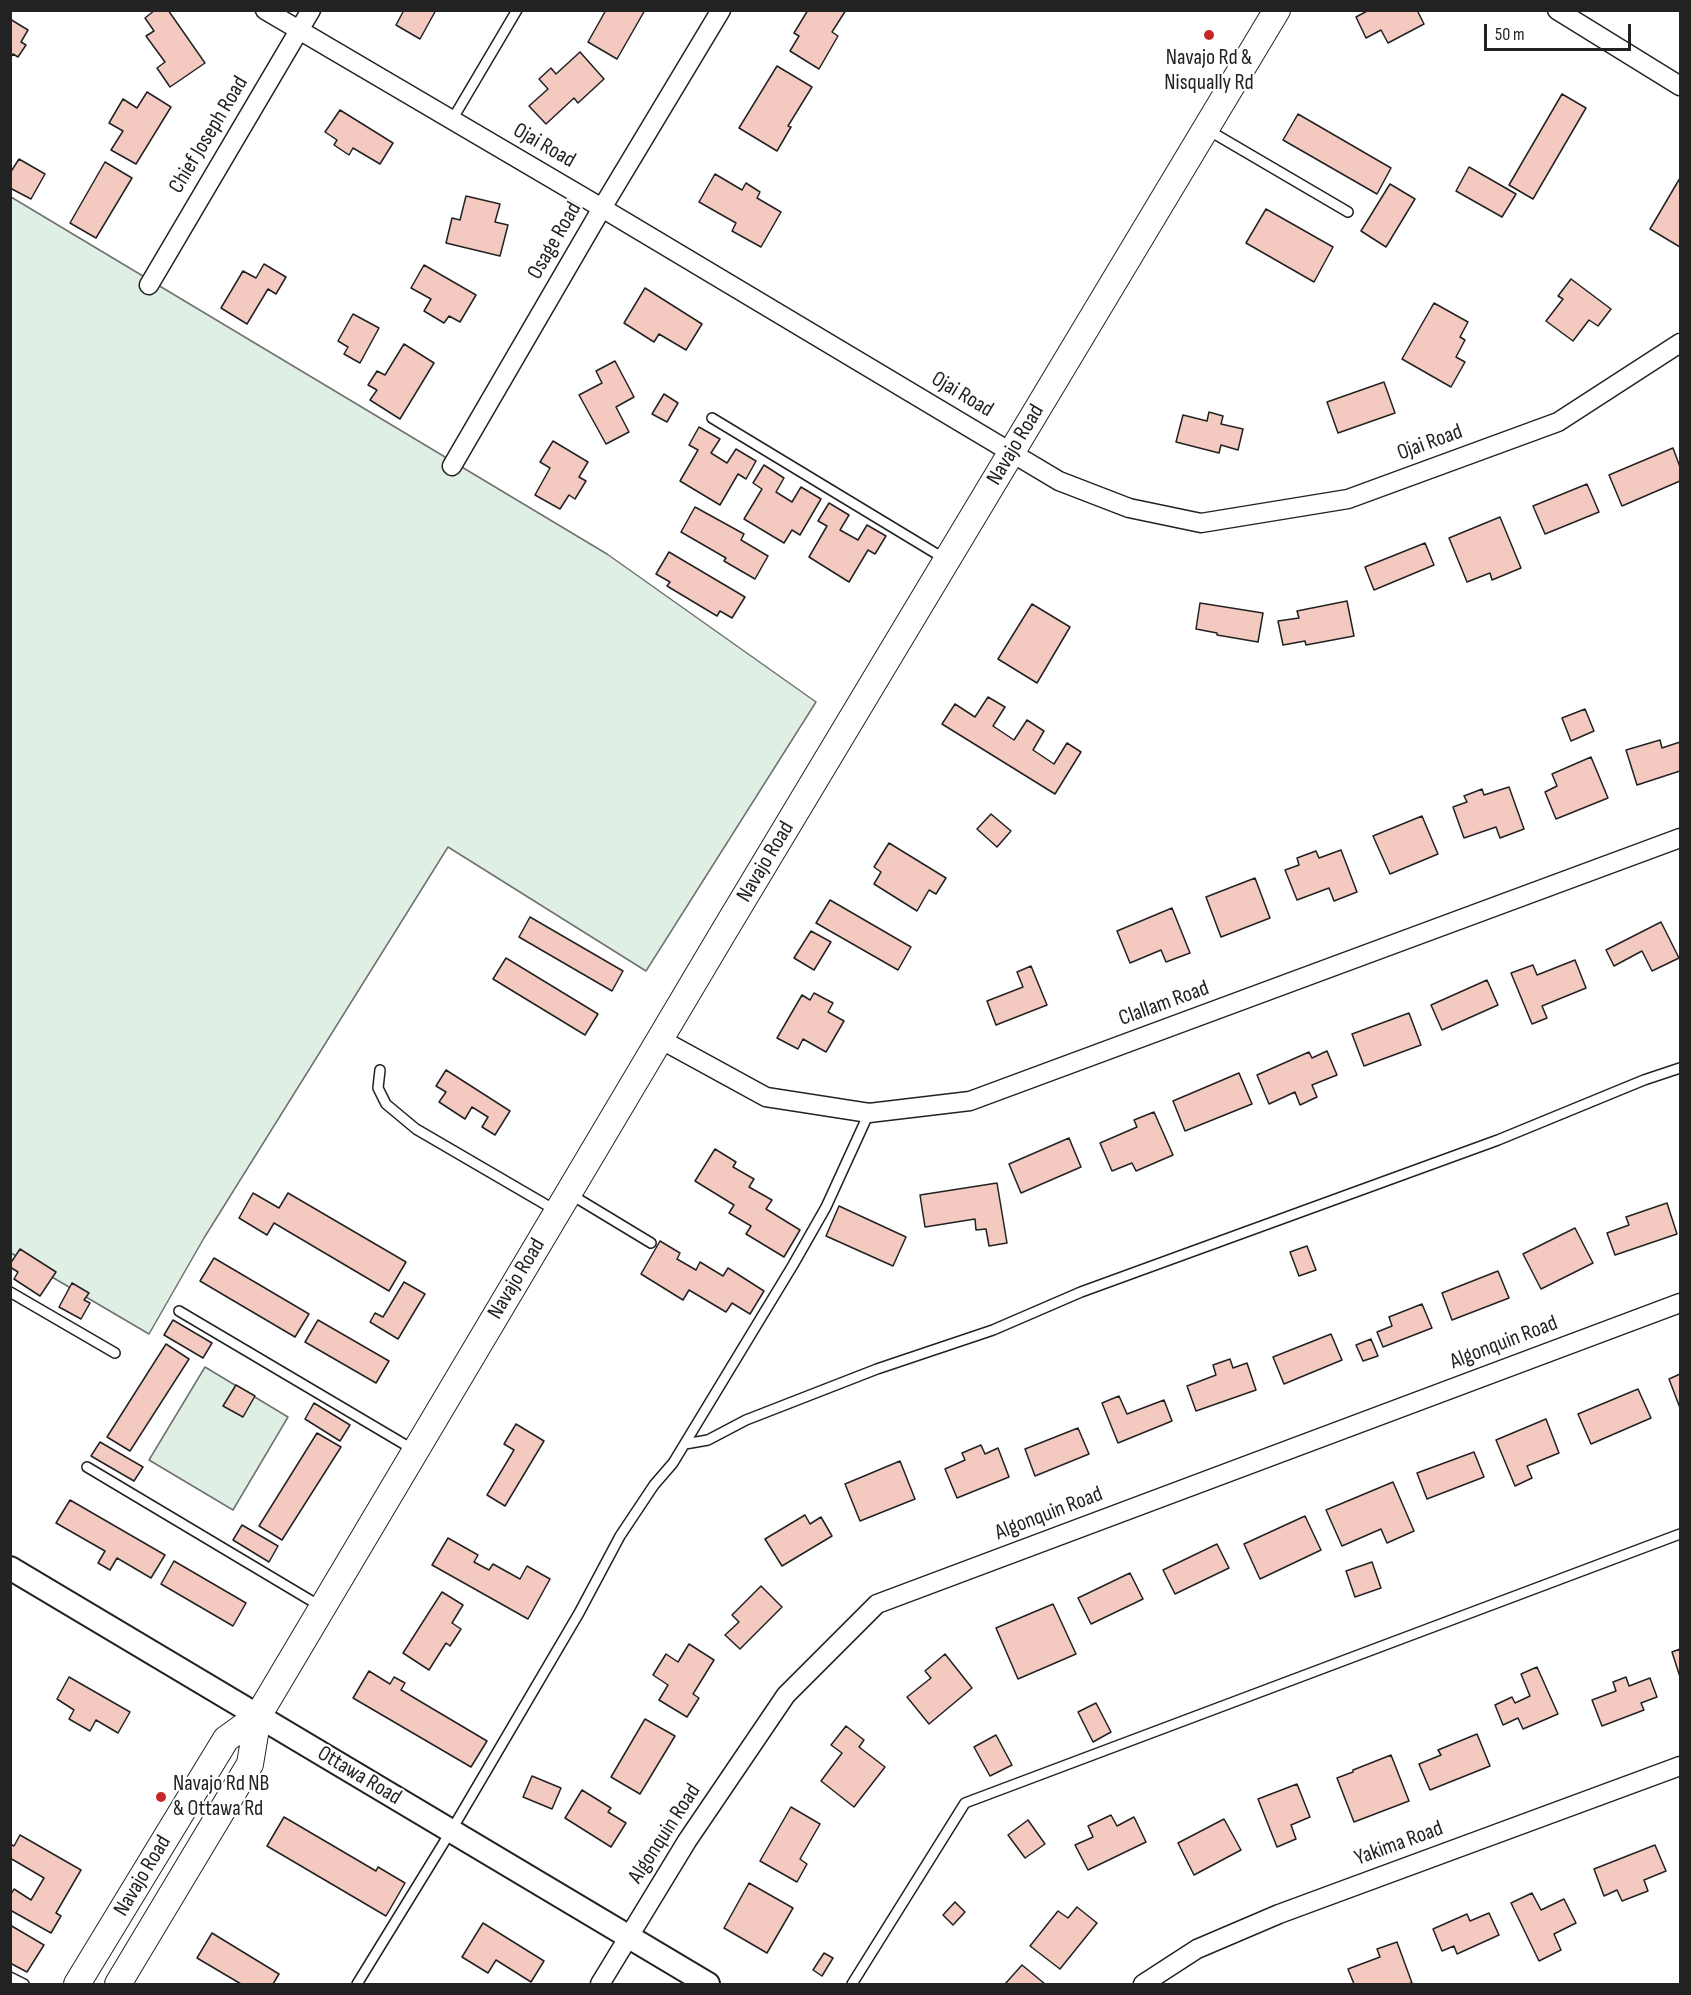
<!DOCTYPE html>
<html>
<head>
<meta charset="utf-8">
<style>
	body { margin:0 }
	#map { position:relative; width:1691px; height:1995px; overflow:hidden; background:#fff; font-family:"Sofia Sans Condensed",sans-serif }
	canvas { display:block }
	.frame { position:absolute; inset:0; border:12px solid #222; pointer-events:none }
	.scale { position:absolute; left:1484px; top:24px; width:147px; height:27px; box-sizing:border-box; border:3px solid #222; border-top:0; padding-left:8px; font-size:18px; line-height:21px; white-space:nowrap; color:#222; -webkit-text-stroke:4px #fff; paint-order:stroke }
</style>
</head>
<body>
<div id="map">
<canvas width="1691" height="1995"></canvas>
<div class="frame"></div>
<div class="scale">50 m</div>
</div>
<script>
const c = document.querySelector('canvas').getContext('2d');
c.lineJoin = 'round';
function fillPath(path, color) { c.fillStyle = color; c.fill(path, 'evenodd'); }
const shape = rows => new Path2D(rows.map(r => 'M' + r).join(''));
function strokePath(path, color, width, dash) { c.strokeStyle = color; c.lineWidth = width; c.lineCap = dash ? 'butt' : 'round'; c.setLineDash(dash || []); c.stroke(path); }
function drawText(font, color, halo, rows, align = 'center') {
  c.font = font + ' "Sofia Sans Condensed",sans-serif'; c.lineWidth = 4.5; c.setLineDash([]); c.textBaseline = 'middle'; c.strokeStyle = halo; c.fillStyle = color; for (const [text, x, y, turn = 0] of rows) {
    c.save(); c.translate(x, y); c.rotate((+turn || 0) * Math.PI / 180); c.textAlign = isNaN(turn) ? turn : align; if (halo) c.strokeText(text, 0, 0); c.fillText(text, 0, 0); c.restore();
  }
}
const green = shape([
	[11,197,607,554,816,702,646,971,448,847,204,1238,149,1334,11,1253,11,197],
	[205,1367,288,1417,233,1510,149,1460,205,1367]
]);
fillPath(green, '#e0efe3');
strokePath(green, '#6f6f6f', 1.5);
const building = shape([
	[155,10,168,10,205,63,170,87,157,68,165,62,146,36,154,31,145,18,155,10],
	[404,10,436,10,420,39,396,25,404,10],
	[606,10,645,10,617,59,588,42,606,10],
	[808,10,846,10,832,32,838,36,819,69,790,51,799,36,794,33,808,10],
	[1369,10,1417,10,1424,24,1388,43,1381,30,1366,38,1356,17,1369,10],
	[10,19,28,30,21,42,26,45,18,57,13,54,10,58,10,19],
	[580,52,604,79,578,103,574,98,546,124,529,106,548,89,539,79,551,68,556,74,580,52],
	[777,66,812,87,788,126,791,127,777,151,739,128,777,66],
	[147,92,171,107,136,164,111,150,123,131,109,123,123,99,137,108,147,92],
	[1562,94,1586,108,1533,199,1509,185,1562,94],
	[340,110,393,143,380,164,353,148,349,155,334,145,337,140,325,132,340,110],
	[1298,114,1391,168,1377,194,1283,140,1298,114],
	[19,159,45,174,31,199,10,188,10,173,19,159],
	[105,162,132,178,96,238,70,223,105,162],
	[1469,167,1516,194,1502,217,1456,191,1469,167],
	[715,174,742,190,746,183,760,192,757,198,781,212,761,247,732,231,736,223,699,202,715,174],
	[1680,178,1680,247,1650,229,1680,178],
	[1390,184,1415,199,1386,247,1361,231,1390,184],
	[466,196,500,204,495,222,508,225,500,256,446,243,452,218,460,220,466,196],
	[1266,209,1333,247,1314,282,1246,243,1266,209],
	[264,264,286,277,276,294,268,289,247,324,221,308,243,271,256,278,264,264],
	[424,265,476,295,460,322,449,316,444,323,424,311,431,299,411,288,424,265],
	[1571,279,1611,309,1598,326,1589,320,1573,341,1546,321,1563,299,1558,296,1571,279],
	[645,288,702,324,686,350,659,334,654,342,624,323,645,288],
	[1434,303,1468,322,1460,337,1465,340,1456,357,1465,362,1451,387,1402,359,1434,303],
	[353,314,379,328,360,363,344,354,348,347,338,341,353,314],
	[404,344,434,363,400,419,370,400,377,390,368,385,377,371,385,375,404,344],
	[615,361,634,397,616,407,629,432,606,444,579,395,602,383,596,371,615,361],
	[1384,382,1395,413,1338,433,1327,402,1384,382],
	[664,394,678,403,667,422,652,414,664,394],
	[1209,412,1223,416,1221,424,1243,429,1238,450,1221,445,1219,453,1176,442,1183,415,1207,421,1209,412],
	[699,427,720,439,711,453,727,463,736,449,756,461,746,479,738,474,720,505,680,481,698,450,689,445,699,427],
	[553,441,588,462,579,477,586,481,575,499,569,495,560,509,535,495,550,468,540,462,553,441],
	[1673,448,1680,467,1680,481,1622,506,1609,475,1673,448],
	[764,465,784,478,776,492,792,502,801,487,821,499,800,535,792,530,784,543,744,519,762,489,753,483,764,465],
	[1587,484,1599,512,1545,534,1533,506,1587,484],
	[829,503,849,515,840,530,858,540,867,525,886,536,875,554,868,550,849,582,809,557,827,526,818,521,829,503],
	[695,507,744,534,741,540,768,556,755,579,724,561,726,558,681,532,695,507],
	[1500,517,1521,568,1492,580,1490,573,1467,582,1449,538,1500,517],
	[1425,543,1434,565,1374,590,1365,567,1425,543],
	[669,552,745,597,732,618,720,611,717,616,667,586,670,582,656,574,669,552],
	[1347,601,1354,636,1306,645,1305,641,1283,645,1278,621,1299,618,1297,611,1347,601],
	[1200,603,1263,613,1258,642,1217,635,1217,633,1196,629,1200,603],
	[1032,604,1070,627,1037,683,998,659,1032,604],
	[988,697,1005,707,993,726,1014,740,1027,720,1044,731,1033,750,1054,764,1067,743,1081,752,1055,794,942,724,955,704,975,717,988,697],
	[1585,709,1594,731,1571,741,1562,718,1585,709],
	[1660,740,1662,748,1680,742,1680,771,1637,785,1626,750,1660,740],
	[1591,757,1608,798,1556,819,1545,792,1557,786,1552,774,1591,757],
	[1509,787,1524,829,1500,838,1496,827,1464,838,1453,807,1467,802,1464,796,1482,789,1484,795,1509,787],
	[991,814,1011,831,997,847,977,829,991,814],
	[1422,816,1438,854,1390,874,1373,836,1422,816],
	[889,843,946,878,936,894,929,890,917,911,874,884,881,872,874,867,889,843],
	[1341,850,1357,892,1334,901,1329,888,1297,900,1285,870,1299,865,1297,858,1316,851,1319,858,1341,850],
	[1255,878,1270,918,1221,937,1206,897,1255,878],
	[830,900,911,947,898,970,816,923,830,900],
	[1172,908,1190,953,1166,962,1161,950,1130,963,1117,931,1172,908],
	[530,917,623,971,612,991,519,937,530,917],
	[1661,922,1679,958,1652,971,1642,951,1614,966,1606,950,1661,922],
	[811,931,831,942,814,970,794,958,811,931],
	[506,958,598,1014,585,1035,493,979,506,958],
	[1575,960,1586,988,1542,1006,1547,1018,1532,1024,1511,973,1533,965,1537,975,1575,960],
	[1031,966,1047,1005,996,1025,987,1001,1023,987,1017,972,1031,966],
	[1487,980,1498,1005,1442,1030,1431,1005,1487,980],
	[814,993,833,1003,828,1012,844,1021,826,1052,803,1039,798,1049,777,1038,802,995,810,1000,814,993],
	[1409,1013,1421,1045,1364,1066,1352,1034,1409,1013],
	[1327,1051,1337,1075,1312,1085,1317,1097,1300,1105,1295,1092,1269,1104,1257,1075,1309,1052,1312,1058,1327,1051],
	[446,1070,510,1111,495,1135,482,1127,488,1117,472,1107,465,1119,439,1102,446,1092,436,1086,446,1070],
	[1239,1073,1252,1104,1185,1131,1173,1101,1239,1073],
	[1154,1112,1173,1155,1136,1171,1132,1163,1112,1171,1100,1143,1137,1127,1134,1120,1154,1112],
	[1069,1138,1081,1167,1021,1193,1009,1164,1069,1138],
	[715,1149,736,1162,733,1167,754,1179,749,1187,772,1200,766,1209,800,1230,784,1257,746,1234,751,1226,729,1213,734,1205,695,1181,715,1149],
	[997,1183,1007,1243,989,1246,986,1229,976,1230,975,1219,925,1227,920,1195,997,1183],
	[253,1193,279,1208,288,1193,406,1262,389,1291,274,1223,267,1235,239,1218,253,1193],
	[1667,1203,1677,1234,1615,1255,1607,1233,1629,1225,1626,1217,1667,1203],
	[839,1206,906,1237,893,1266,826,1236,839,1206],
	[1575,1228,1593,1263,1541,1289,1523,1254,1575,1228],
	[660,1241,680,1253,677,1259,696,1270,700,1262,723,1276,728,1268,764,1291,750,1314,732,1303,726,1312,689,1290,683,1300,641,1274,660,1241],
	[1307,1246,1316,1270,1299,1276,1290,1252,1307,1246],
	[20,1249,56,1272,40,1296,14,1279,18,1272,10,1267,10,1264,20,1249],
	[214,1258,309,1314,295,1337,200,1281,214,1258],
	[1498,1271,1509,1298,1452,1320,1442,1293,1498,1271],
	[404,1282,425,1294,398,1339,370,1322,375,1313,383,1317,404,1282],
	[72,1283,89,1293,84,1300,90,1303,81,1319,59,1307,72,1283],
	[1422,1304,1432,1328,1383,1347,1377,1332,1392,1326,1389,1317,1422,1304],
	[173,1320,212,1343,203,1358,164,1335,173,1320],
	[318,1320,389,1361,376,1383,305,1342,318,1320],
	[1331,1334,1342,1360,1284,1384,1273,1357,1331,1334],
	[1371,1339,1378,1356,1363,1361,1356,1345,1371,1339],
	[166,1344,189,1359,130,1451,107,1437,166,1344],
	[1230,1359,1233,1368,1247,1363,1256,1390,1196,1411,1187,1386,1216,1375,1213,1365,1230,1359],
	[1680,1374,1680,1408,1669,1379,1680,1374],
	[236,1385,255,1396,243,1417,223,1406,236,1385],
	[1638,1389,1651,1418,1591,1444,1578,1414,1638,1389],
	[1119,1396,1127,1414,1164,1400,1172,1421,1118,1443,1102,1403,1119,1396],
	[314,1403,350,1425,340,1441,305,1419,314,1403],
	[1546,1419,1559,1453,1527,1466,1532,1478,1515,1486,1496,1440,1546,1419],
	[516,1424,544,1441,505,1506,487,1495,514,1450,504,1444,516,1424],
	[1078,1428,1089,1454,1035,1476,1025,1449,1078,1428],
	[317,1433,341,1447,282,1540,259,1526,317,1433],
	[100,1442,143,1467,134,1481,91,1456,100,1442],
	[981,1445,985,1454,998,1448,1009,1477,957,1498,945,1469,965,1460,962,1453,981,1445],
	[1474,1452,1484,1477,1427,1499,1417,1473,1474,1452],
	[900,1461,915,1499,860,1521,845,1484,900,1461],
	[1393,1482,1414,1531,1387,1543,1381,1529,1342,1546,1326,1510,1393,1482],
	[70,1500,165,1555,151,1578,117,1558,110,1570,98,1563,105,1551,56,1523,70,1500],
	[805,1515,810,1524,821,1517,832,1536,782,1566,765,1539,805,1515],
	[1305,1516,1321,1550,1260,1579,1244,1544,1305,1516],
	[242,1525,278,1546,269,1562,233,1540,242,1525],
	[448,1538,478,1555,474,1562,489,1570,493,1564,520,1579,527,1566,550,1579,528,1619,432,1565,448,1538],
	[1217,1544,1229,1568,1175,1594,1163,1570,1217,1544],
	[174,1561,246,1603,233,1626,161,1584,174,1561],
	[1372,1562,1381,1588,1355,1597,1346,1571,1372,1562],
	[1130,1573,1143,1599,1091,1624,1078,1598,1130,1573],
	[761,1586,782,1607,740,1649,725,1635,739,1622,732,1615,761,1586],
	[442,1592,463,1605,452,1623,461,1629,450,1646,446,1643,429,1670,403,1653,442,1592],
	[1053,1604,1076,1654,1018,1679,996,1628,1053,1604],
	[689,1644,714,1660,693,1694,699,1698,687,1717,659,1700,668,1685,653,1675,666,1654,678,1662,689,1644],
	[1680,1649,1680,1677,1672,1652,1680,1649],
	[945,1654,972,1688,929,1724,907,1697,931,1678,925,1671,945,1654],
	[1537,1667,1558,1714,1523,1729,1518,1718,1503,1725,1495,1705,1512,1697,1515,1703,1530,1696,1521,1674,1537,1667],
	[369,1671,390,1684,394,1677,405,1683,401,1690,487,1741,471,1767,353,1698,369,1671],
	[69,1677,130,1712,118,1733,96,1720,90,1731,69,1719,74,1710,57,1699,69,1677],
	[1626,1677,1629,1686,1650,1678,1657,1697,1641,1703,1644,1710,1602,1726,1592,1700,1616,1691,1613,1682,1626,1677],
	[1096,1703,1111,1732,1093,1742,1078,1712,1096,1703],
	[645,1719,675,1736,640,1794,611,1777,645,1719],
	[846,1726,864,1740,859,1747,885,1767,854,1807,821,1781,842,1753,831,1745,846,1726],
	[1477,1734,1490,1766,1430,1790,1419,1764,1441,1755,1438,1750,1477,1734],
	[996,1735,1012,1765,990,1776,974,1747,996,1735],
	[1391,1755,1409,1801,1354,1822,1337,1778,1353,1772,1353,1770,1391,1755],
	[532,1776,561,1788,552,1809,523,1797,532,1776],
	[1297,1784,1310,1817,1291,1825,1296,1839,1277,1847,1258,1799,1297,1784],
	[582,1790,611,1808,608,1812,626,1823,611,1847,565,1818,582,1790],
	[791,1807,820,1824,800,1859,807,1864,797,1882,760,1861,791,1807],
	[1111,1815,1117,1826,1134,1817,1146,1842,1088,1870,1075,1845,1093,1837,1088,1826,1111,1815],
	[284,1817,376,1871,378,1867,405,1883,386,1916,267,1846,284,1817],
	[1224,1819,1241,1850,1194,1875,1178,1843,1224,1819],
	[1028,1820,1045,1844,1025,1858,1008,1835,1028,1820],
	[20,1835,81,1870,56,1913,61,1916,51,1933,10,1910,10,1896,14,1889,31,1900,44,1878,10,1858,10,1844,14,1846,20,1835],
	[1655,1845,1666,1871,1644,1880,1648,1891,1622,1901,1617,1890,1604,1896,1594,1869,1655,1845],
	[749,1883,793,1908,767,1953,724,1928,749,1883],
	[1532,1893,1541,1910,1564,1899,1576,1923,1554,1934,1561,1950,1539,1961,1511,1903,1532,1893],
	[955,1902,965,1912,953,1925,943,1915,955,1902],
	[1077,1907,1097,1923,1060,1969,1030,1946,1058,1911,1068,1918,1077,1907],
	[1489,1913,1499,1935,1457,1954,1454,1946,1442,1951,1433,1929,1467,1914,1470,1921,1489,1913],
	[483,1923,544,1961,531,1982,496,1960,488,1973,462,1957,483,1923],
	[10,1925,44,1945,27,1972,10,1963,10,1925],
	[212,1933,279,1974,273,1984,241,1984,197,1958,212,1933],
	[1397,1942,1412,1983,1407,1984,1354,1984,1348,1969,1380,1957,1377,1949,1397,1942],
	[824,1953,833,1958,822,1976,813,1970,824,1953],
	[1022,1965,1045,1984,1005,1984,1022,1965]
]);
fillPath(building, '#f3c9c0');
strokePath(building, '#222', 1.5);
const service = shape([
	[452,120,517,10],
	[1208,130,1348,212],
	[712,418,945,559],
	[380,1070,378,1088,386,1104,416,1129,555,1210],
	[570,1194,651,1243],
	[10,1292,115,1353],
	[179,1311,414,1450],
	[685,1444,708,1440,746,1420,877,1369,993,1330,1081,1292,1498,1140,1644,1080,1680,1068],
	[87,1467,320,1606],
	[10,1977,24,1984],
	[357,1984,451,1831,579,1613,620,1536,654,1485,673,1463,793,1265,826,1207,869,1113],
	[852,1984,965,1803,1680,1534]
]);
const minor = shape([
	[265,10,602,208,1059,481,1129,508,1201,523,1348,499,1558,422,1680,343],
	[1557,10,1680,86],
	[149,285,311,10],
	[452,466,602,208,721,10],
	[660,1039,766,1097,869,1113,970,1101,1680,838],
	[600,1984,687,1841,786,1695,877,1604,1680,1303],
	[1143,1984,1197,1949,1279,1914,1680,1766]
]);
const tertiary = shape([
	[10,1568,708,1984]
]);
const secondary = shape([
	[77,1984,226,1739,258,1716],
	[118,1984,250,1764,258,1716,723,933,1277,10]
]);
strokePath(service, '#222', 12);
strokePath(minor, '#222', 21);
strokePath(tertiary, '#222', 26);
strokePath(secondary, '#222', 28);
strokePath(service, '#fff', 9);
strokePath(minor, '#fff', 18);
strokePath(tertiary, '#fff', 22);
strokePath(secondary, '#fff', 26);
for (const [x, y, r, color] of [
	[1209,35,6,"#c62828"],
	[161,1797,6,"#c62828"]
]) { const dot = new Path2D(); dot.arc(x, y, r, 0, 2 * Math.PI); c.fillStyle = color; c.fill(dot); strokePath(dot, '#fff', 2); }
drawText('22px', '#222', '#fff', [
	["Navajo Rd &",1209,58],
	["Nisqually Rd",1209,83],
	["Navajo Rd NB",173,1784,"left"],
	["& Ottawa Rd",173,1809,"left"]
]);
drawText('22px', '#222', '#fff', [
	["Chief Joseph Road",209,135,-59],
	["Ojai Road",544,146,30],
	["Osage Road",555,241,-60],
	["Ojai Road",962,395,31],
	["Ojai Road",1430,443,-20],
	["Navajo Road",1016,445,-59],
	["Navajo Road",766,862,-59],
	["Clallam Road",1164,1004,-20],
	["Navajo Road",517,1279,-59],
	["Algonquin Road",1504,1343,-21],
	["Algonquin Road",1049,1514,-21],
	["Ottawa Road",359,1776,31],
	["Algonquin Road",665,1834,-57],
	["Yakima Road",1399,1844,-20],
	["Navajo Road",143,1876,-59]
]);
</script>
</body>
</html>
